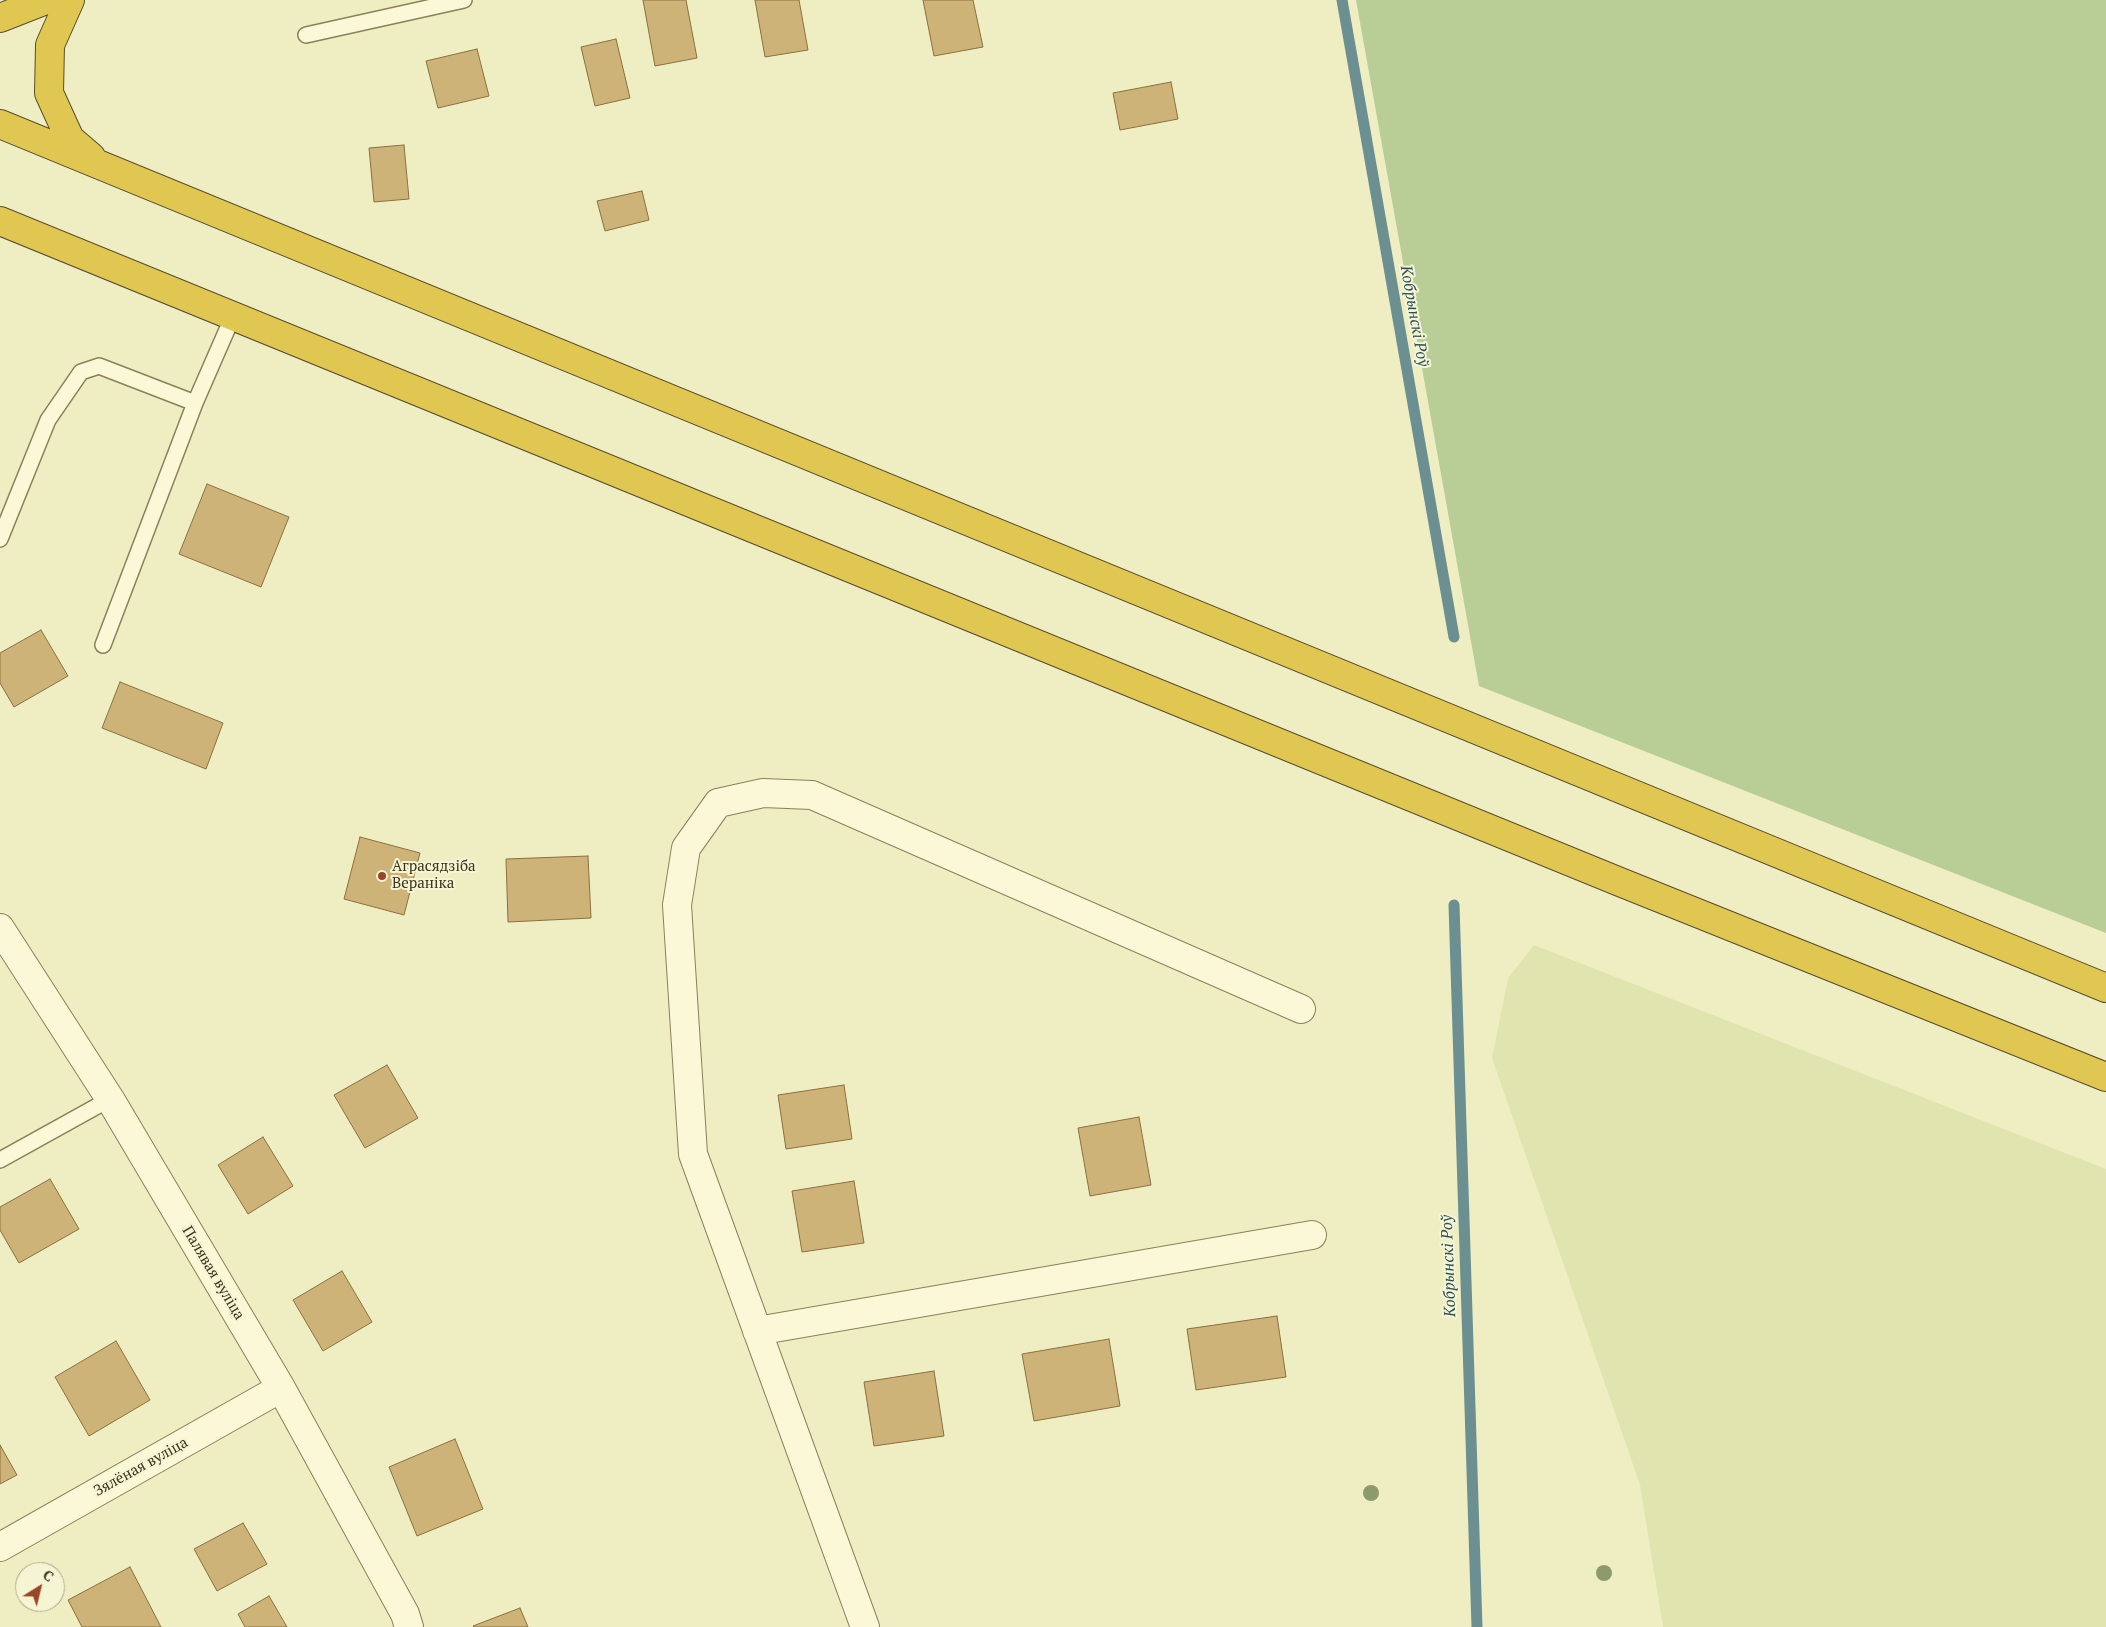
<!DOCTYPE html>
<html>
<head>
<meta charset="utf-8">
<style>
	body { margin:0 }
	#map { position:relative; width:2106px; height:1627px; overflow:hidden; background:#efeec3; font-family:"PT Serif",serif }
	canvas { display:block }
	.north { position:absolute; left:15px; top:1562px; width:50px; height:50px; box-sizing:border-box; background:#f6f5d3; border:1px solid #aba78b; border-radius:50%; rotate:36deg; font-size:14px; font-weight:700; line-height:20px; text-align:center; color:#3a331e }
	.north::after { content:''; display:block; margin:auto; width:18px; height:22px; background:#9b4528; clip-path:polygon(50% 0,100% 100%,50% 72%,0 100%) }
</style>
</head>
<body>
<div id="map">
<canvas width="2106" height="1627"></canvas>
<div class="north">С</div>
</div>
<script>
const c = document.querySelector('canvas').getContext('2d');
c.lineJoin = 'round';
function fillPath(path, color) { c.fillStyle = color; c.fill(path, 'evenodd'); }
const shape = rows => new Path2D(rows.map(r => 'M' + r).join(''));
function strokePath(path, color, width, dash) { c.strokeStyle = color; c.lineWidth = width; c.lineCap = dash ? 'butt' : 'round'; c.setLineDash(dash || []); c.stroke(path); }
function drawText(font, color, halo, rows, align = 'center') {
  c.font = font + ' "PT Serif",serif'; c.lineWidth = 4; c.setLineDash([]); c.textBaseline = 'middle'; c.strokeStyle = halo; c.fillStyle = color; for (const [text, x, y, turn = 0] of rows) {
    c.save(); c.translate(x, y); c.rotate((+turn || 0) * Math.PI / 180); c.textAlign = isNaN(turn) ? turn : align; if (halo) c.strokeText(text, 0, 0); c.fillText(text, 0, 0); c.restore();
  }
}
fillPath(shape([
	[1534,945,2106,1169,2106,1627,1663,1627,1640,1485,1492,1058,1508,978]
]), '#e0e5b0');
fillPath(shape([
	[1356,0,2106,0,2106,933,1479,686]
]), '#b9ce97');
strokePath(shape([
	[1342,0,1454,637],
	[1454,905,1477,1627]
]), '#6c9091', 11);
const building = shape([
	[643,0,686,0,697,58,655,66,643,0],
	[755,0,799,0,808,50,765,57,755,0],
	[923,0,973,0,983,47,934,56,923,0],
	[616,39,630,98,595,106,581,47,616,39],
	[477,49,489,96,438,108,426,61,477,49],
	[1171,82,1178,119,1120,130,1113,93,1171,82],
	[404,145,409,199,374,202,369,148,404,145],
	[642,191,649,220,605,231,597,201,642,191],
	[207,484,289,517,261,587,179,554,207,484],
	[41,630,68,676,14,707,0,683,0,653,41,630],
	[120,682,223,723,206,769,102,728,120,682],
	[360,837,420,853,404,915,344,899,360,837],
	[588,856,591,918,508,922,506,859,588,856],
	[387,1065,418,1118,365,1148,334,1095,387,1065],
	[844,1085,852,1139,786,1149,778,1095,844,1085],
	[1139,1117,1151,1185,1090,1196,1078,1128,1139,1117],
	[263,1137,293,1186,248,1214,218,1165,263,1137],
	[50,1179,79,1229,19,1263,0,1230,0,1207,50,1179],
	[854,1181,864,1243,802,1252,792,1191,854,1181],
	[342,1271,372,1322,323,1351,293,1300,342,1271],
	[1277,1316,1286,1377,1196,1390,1187,1329,1277,1316],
	[1109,1339,1120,1406,1034,1421,1022,1354,1109,1339],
	[116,1341,150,1400,89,1436,55,1377,116,1341],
	[934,1371,944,1436,874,1446,864,1382,934,1371],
	[455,1439,483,1509,417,1536,389,1467,455,1439],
	[0,1445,17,1475,0,1484,0,1445],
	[243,1523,267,1564,217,1591,194,1549,243,1523],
	[130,1567,161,1627,82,1627,68,1600,130,1567],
	[269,1596,287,1627,245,1627,238,1614,269,1596],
	[520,1608,528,1627,474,1627,473,1626,520,1608]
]);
fillPath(building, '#ceb378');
strokePath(building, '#8a703f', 1);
const lane = shape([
	[306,35,464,0],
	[195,403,233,316],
	[0,539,48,420,81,372,99,366,195,403,103,645],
	[0,1160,110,1099]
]);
const street = shape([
	[0,928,110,1099,281,1388,405,1614,409,1627],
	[757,1331,1312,1235],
	[0,1547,281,1388],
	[865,1627,693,1154,677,905,686,848,718,803,763,793,812,795,1301,1009]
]);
const highway = shape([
	[70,0,50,45,49,93,70,139,91,157],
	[0,18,46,0],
	[0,124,2106,988],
	[0,221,1620,882,2106,1077]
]);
strokePath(lane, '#8a8059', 18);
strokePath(street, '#8a8059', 30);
strokePath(highway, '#584c2e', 30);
strokePath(lane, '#faf8d7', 15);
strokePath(street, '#faf8d7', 28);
strokePath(highway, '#e0c752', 28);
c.fillStyle = '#8d9b6c';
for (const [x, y] of [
	[1371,1493],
	[1604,1573]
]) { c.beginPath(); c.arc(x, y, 8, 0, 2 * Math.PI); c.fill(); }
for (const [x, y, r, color] of [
	[382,876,5,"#9b4528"]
]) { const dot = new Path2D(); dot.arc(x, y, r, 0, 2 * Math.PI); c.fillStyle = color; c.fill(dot); strokePath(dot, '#f6f5d3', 2); }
drawText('15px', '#3a331e', '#f6f5d3', [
	["Аграсядзіба",392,867],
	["Вераніка",392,884]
], 'left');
drawText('15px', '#3a331e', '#f6f5d3', [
	["Палявая вуліца",213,1273,59],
	["Зялёная вуліца",141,1467,-29]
]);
drawText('italic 16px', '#2d515a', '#f6f5d3', [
	["Кобрынскі Роў",1414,316,80],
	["Кобрынскі Роў",1449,1266,-92]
]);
</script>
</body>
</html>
